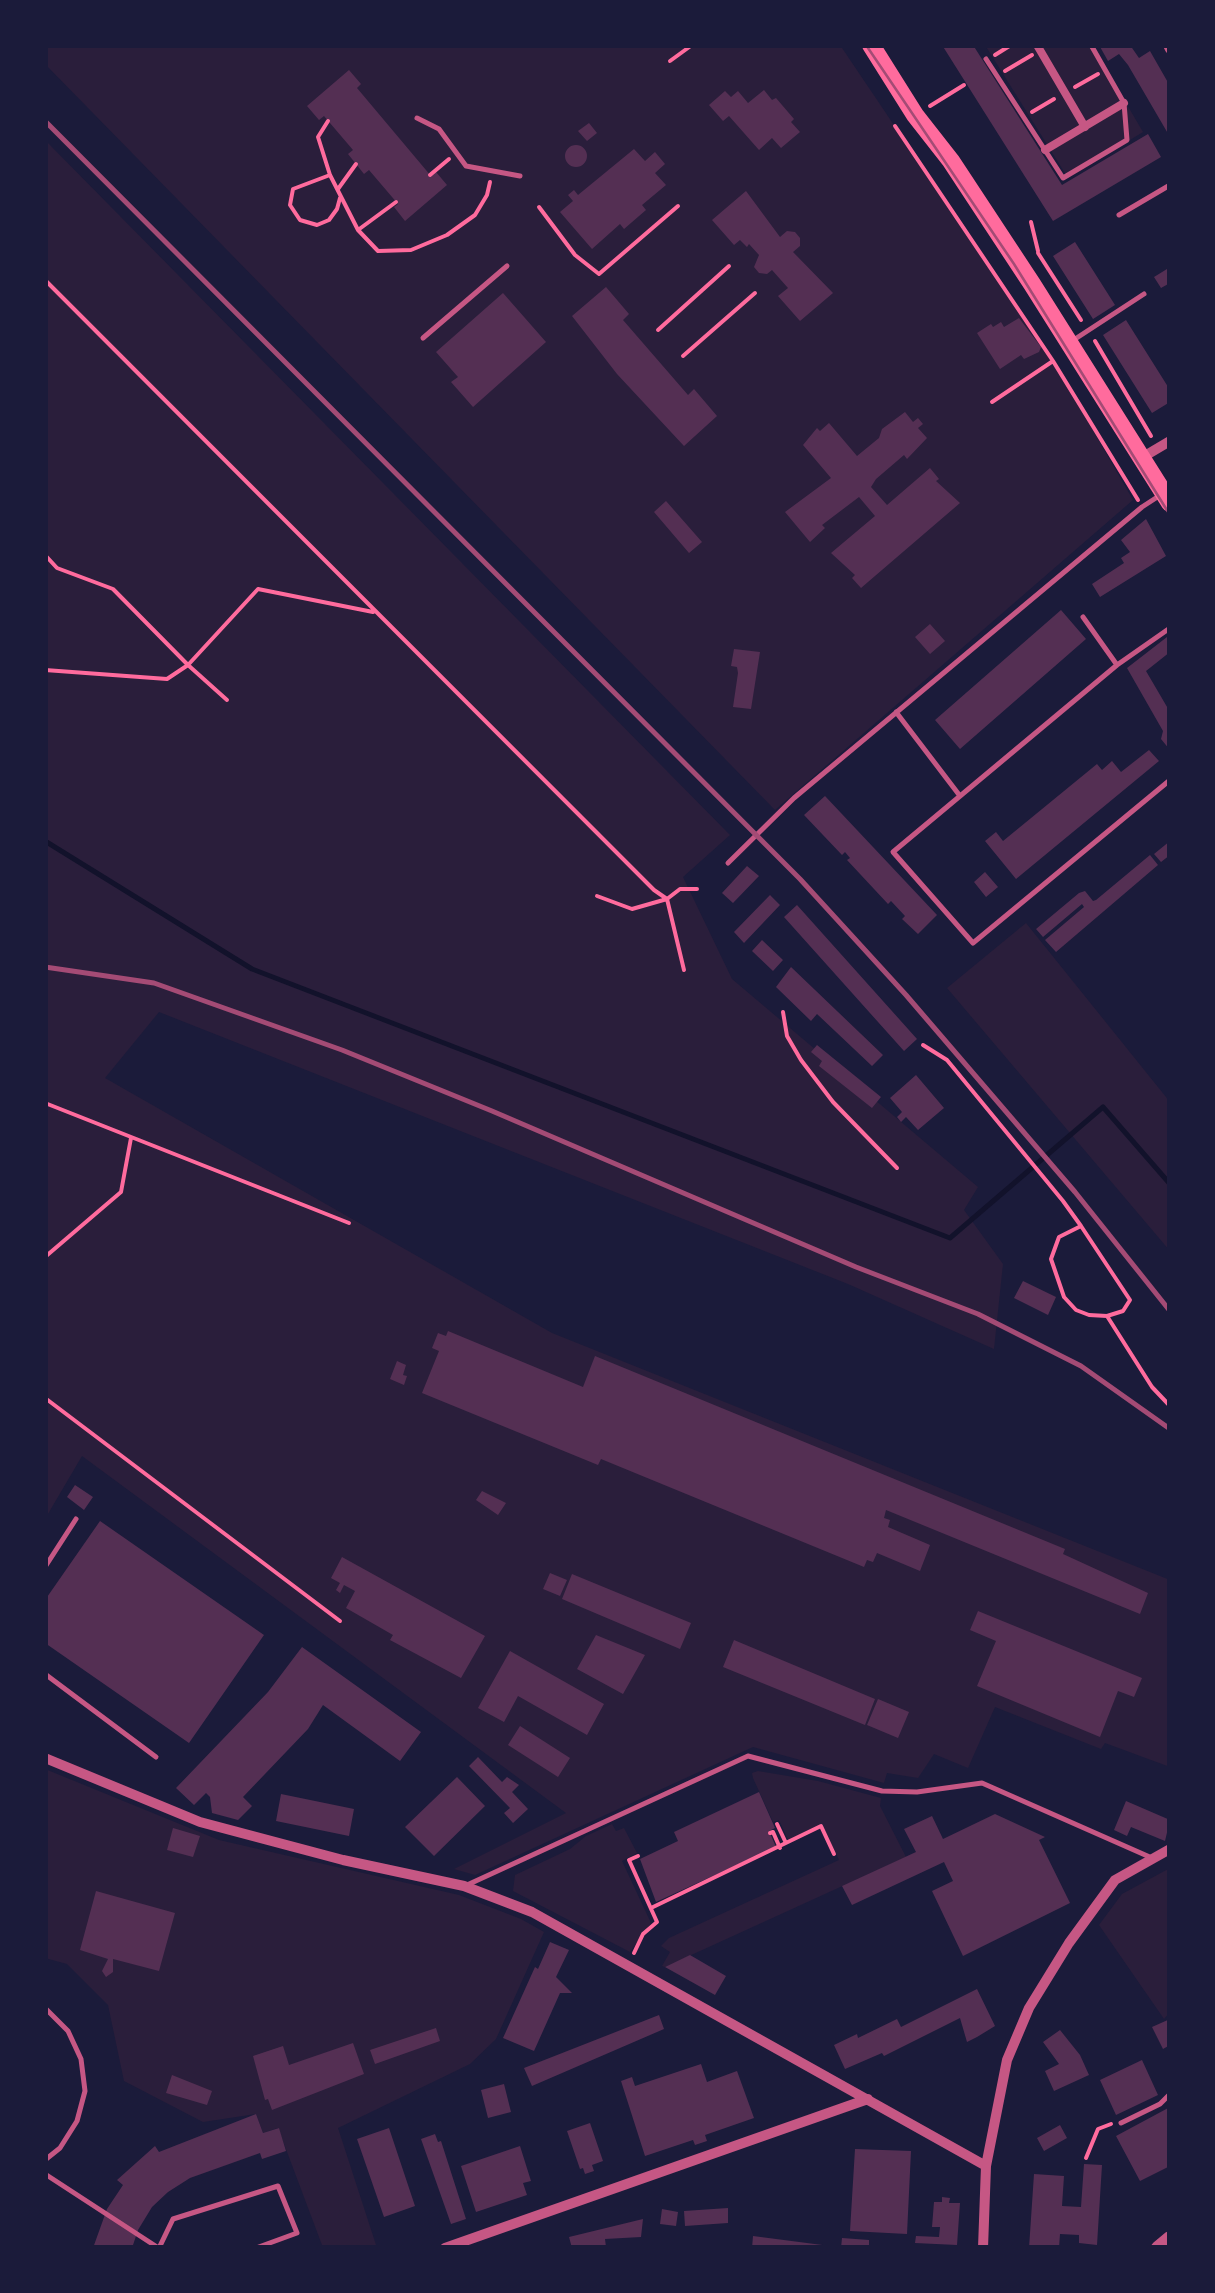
<!DOCTYPE html>
<html>
<head>
<meta charset="utf-8">
<style>
	body { margin:0 }
	#map { position:relative; width:1215px; height:2293px; overflow:hidden; background:#1b1b3a; font-family:Arial,sans-serif }
	canvas { display:block }
	.frame { position:absolute; inset:0; border:48px solid #1b1b3a; pointer-events:none }
</style>
</head>
<body>
<div id="map">
<canvas width="1215" height="2293"></canvas>
<div class="frame"></div>
</div>
<script>
const c = document.querySelector('canvas').getContext('2d');
c.lineJoin = 'round';
function fillPath(path, color) { c.fillStyle = color; c.fill(path, 'evenodd'); }
const shape = rows => new Path2D(rows.map(r => 'M' + r).join(''));
function strokePath(path, color, width, dash) { c.strokeStyle = color; c.lineWidth = width; c.lineCap = dash ? 'butt' : 'round'; c.setLineDash(dash || []); c.stroke(path); }
fillPath(shape([
	[45,45,840,45,1053,361,1133,500,775,810,45,64],
	[985,45,1092,45,1143,132,1068,178],
	[45,140,730,835,683,877,732,979,978,1187,964,1210,1003,1264,994,1349,848,1284,159,1012,105,1078,552,1333,1170,1580,1170,1767,1105,1743,1101,1749,995,1707,968,1768,934,1754,918,1778,887,1773,884,1783,753,1747,475,1875,454,1869,566,1813,82,1456,45,1519],
	[1026,923,1170,1102,1170,1251,947,988],
	[45,1769,219,1840,459,1895,521,1919,544,1932,496,2039,470,2064,338,2128,377,2248,317,2248,322,2245,278,2128,263,2133,256,2114,203,2122,124,2081,108,2005,67,1964,45,1958],
	[758,1771,818,1781,881,1798,880,1806,906,1857,665,1967,662,1966,670,1952,661,1946,669,1938,839,1860,822,1824,788,1840,779,1820,773,1822,753,1778,752,1773],
	[612,1824,616,1831,624,1828,637,1853,622,1861,651,1923,630,1952,513,1891,515,1875,570,1849,586,1836],
	[1170,1868,1170,2012,1164,2019,1099,1925,1122,1894]
]), '#2a1e3b');
strokePath(shape([
	[45,841,252,969,950,1238,1103,1107,1170,1184]
]), '#12122b', 5);
fillPath(shape([
	[942,45,973,45,1062,185,1148,134,1161,157,1053,221],
	[1099,45,1130,45,1139,58,1150,51,1170,86,1170,137,1128,65,1119,54,1108,61],
	[349,70,361,84,357,88,431,176,436,172,447,185,405,221,394,207,398,204,369,170,364,174,348,154,353,150,324,116,319,120,307,106],
	[764,90,772,100,776,98,794,119,791,122,800,132,781,148,772,138,759,150,729,116,723,121,709,105,725,91,731,97,738,91,748,103],
	[589,123,597,133,587,141,578,131],
	'565 156a11 11 0 1 1 22 0a11 11 0 1 1-22 0Z',
	[634,149,645,161,655,152,665,164,655,173,666,185,642,205,646,210,624,229,620,224,592,249,560,212,573,201,568,195,574,190,578,195],
	[746,191,780,237,787,231,795,232,800,238,800,246,793,252,833,293,800,321,778,296,788,288,772,270,767,274,759,273,754,267,759,255,749,244,747,247,740,240,734,245,712,220],
	[1075,242,1115,305,1093,319,1053,256],
	[1167,269,1170,283,1161,288,1154,277],
	[606,287,629,314,623,320,688,395,694,389,717,416,684,446,617,374,572,316],
	[503,293,546,342,473,407,451,382,458,377,436,352],
	[1019,318,1041,347,1039,352,1024,359,1021,355,1000,369,977,333,991,324,993,327,1001,322,1004,327],
	[1126,320,1170,390,1170,402,1152,413,1103,335],
	[905,412,913,422,918,418,923,424,918,428,927,438,907,459,904,455,876,479,871,487,887,505,930,468,939,479,936,481,960,503,861,588,852,578,855,575,831,553,875,516,859,497,822,525,825,528,810,542,785,512,831,478,803,445,817,428,820,431,829,423,857,456,879,438,882,429],
	[666,501,702,542,689,553,654,512],
	[1146,519,1166,556,1100,597,1092,584,1124,563,1121,558,1130,552,1121,540],
	[1061,610,1086,639,960,749,935,720],
	[930,624,945,641,930,654,915,637],
	[1167,637,1170,652,1146,671,1170,712,1170,750,1161,739,1163,731,1127,668],
	[734,649,760,652,751,709,733,707,738,673,737,667,731,666],
	[1149,750,1159,761,1016,879,985,841,996,832,1003,841,1097,764,1102,770,1112,761,1121,772],
	[825,796,937,915,918,934,902,919,905,916,891,901,888,904,847,860,850,858,845,852,842,855,804,815],
	[1170,841,1170,855,1161,862,1154,854],
	[1150,855,1158,865,1056,952,1045,940,1084,907,1082,904,1043,937,1036,929,1079,893,1085,891,1093,901,1096,900],
	[747,866,759,876,733,903,722,893],
	[985,872,998,887,986,897,974,882],
	[770,895,780,905,744,943,734,932],
	[797,905,917,1039,904,1051,784,917],
	[762,940,783,960,773,971,752,951],
	[791,967,883,1055,872,1066,817,1014,811,1021,776,987],
	[817,1045,881,1097,872,1108,819,1066,822,1061,811,1052],
	[916,1075,944,1108,918,1130,906,1117,901,1122,897,1117,902,1112,890,1098],
	[1023,1281,1056,1297,1048,1315,1014,1298],
	[448,1331,583,1387,595,1356,1065,1549,1063,1554,1148,1593,1140,1614,886,1510,884,1518,890,1520,888,1527,930,1545,920,1571,877,1553,873,1562,867,1560,864,1567,601,1459,598,1465,422,1393,439,1351,432,1348,438,1333,446,1336],
	[397,1361,406,1365,403,1375,407,1376,404,1385,390,1379],
	[75,1485,93,1497,84,1510,67,1497],
	[482,1491,506,1503,498,1515,476,1500],
	[100,1521,264,1635,189,1743,45,1643,45,1600],
	[342,1557,485,1636,461,1678,390,1640,393,1635,346,1608,355,1591,344,1585,340,1593,336,1590,340,1583,331,1578],
	[550,1573,567,1580,560,1596,543,1589],
	[572,1574,691,1623,680,1649,562,1599],
	[978,1611,1142,1678,1134,1697,1118,1691,1100,1737,977,1686,996,1641,970,1630],
	[596,1635,645,1655,623,1694,577,1669],
	[734,1640,875,1699,865,1725,723,1667],
	[302,1647,421,1732,400,1761,323,1705,308,1729,243,1797,252,1806,238,1820,212,1813,210,1797,206,1793,194,1805,176,1788,268,1692],
	[510,1651,604,1704,587,1735,518,1696,504,1722,478,1708],
	[878,1699,909,1712,898,1738,867,1725],
	[520,1726,570,1758,558,1777,508,1745],
	[478,1757,502,1782,507,1777,519,1785,512,1792,528,1809,513,1823,504,1813,510,1808,469,1766],
	[457,1777,485,1806,434,1856,405,1827],
	[759,1792,775,1828,769,1831,776,1847,656,1902,640,1859,678,1841,674,1832],
	[281,1794,354,1809,349,1836,276,1821],
	[1126,1801,1170,1820,1165,1841,1131,1827,1127,1836,1114,1830],
	[995,1814,1045,1837,1039,1840,1070,1903,963,1956,932,1891,953,1881,944,1862,852,1905,842,1886,916,1852,904,1829,932,1816,943,1839],
	[173,1828,200,1836,193,1857,167,1850],
	[96,1891,175,1913,159,1971,113,1959,113,1972,106,1977,102,1971,108,1959,80,1950],
	[550,1942,569,1950,556,1977,572,1993,560,1993,534,2051,503,2038,535,1967,538,1969],
	[690,1955,726,1976,715,1995,665,1967],
	[977,1989,995,2026,977,2037,967,2042,960,2018,884,2056,882,2053,845,2069,834,2045,857,2034,858,2038,897,2019,901,2027],
	[659,2015,664,2029,532,2086,524,2068],
	[1170,2019,1170,2045,1163,2049,1152,2027],
	[436,2028,440,2041,375,2064,370,2050],
	[1060,2030,1080,2055,1089,2075,1054,2091,1045,2071,1059,2064,1043,2042],
	[353,2043,364,2074,272,2110,268,2099,265,2100,253,2056,283,2046,289,2065],
	[1142,2060,1158,2095,1116,2115,1100,2080],
	[701,2064,707,2082,737,2071,754,2118,705,2135,707,2141,695,2145,693,2140,645,2156,621,2081,632,2077,635,2086],
	[172,2075,212,2091,207,2105,166,2093],
	[504,2084,511,2112,488,2118,481,2090],
	[1170,2107,1170,2166,1140,2181,1116,2136],
	[256,2114,263,2133,279,2128,286,2151,262,2159,260,2153,190,2178,168,2192,152,2207,138,2230,132,2248,93,2248,107,2209,123,2185,117,2180,155,2146,159,2152],
	[590,2123,603,2161,592,2165,594,2171,585,2174,583,2168,580,2169,567,2131],
	[1060,2125,1067,2138,1044,2151,1037,2138],
	[389,2128,415,2206,384,2217,357,2139],
	[435,2134,438,2142,441,2141,466,2219,451,2224,421,2139],
	[520,2146,531,2181,523,2183,527,2195,476,2212,461,2166],
	[855,2149,911,2151,907,2234,850,2231],
	[1084,2164,1102,2165,1097,2245,1079,2243,1079,2235,1060,2234,1059,2248,1029,2248,1034,2174,1064,2176,1062,2206,1081,2207],
	[942,2197,950,2198,949,2203,960,2203,957,2245,915,2243,916,2236,939,2237,940,2227,932,2227,934,2202,942,2202],
	[728,2208,728,2223,685,2226,684,2211],
	[662,2209,678,2212,676,2226,660,2224],
	[643,2219,641,2237,605,2239,606,2247,599,2248,572,2248,569,2237],
	[753,2236,830,2246,830,2248,752,2248],
	[842,2238,869,2240,869,2248,841,2248]
]), '#542f53');
strokePath(shape([
	[995,55,1011,45],
	[670,61,692,45],
	[1005,71,1032,55],
	[1075,87,1098,74],
	[930,106,964,85],
	[1032,112,1054,99],
	[328,121,318,137,330,175,358,230,378,251,411,250,447,235,475,215,487,195,490,182],
	[895,126,1053,361,1138,500],
	[330,175,293,189,290,205,300,220,317,225,329,220,337,209,340,198],
	[430,175,449,159],
	[338,189,356,164],
	[539,207,575,255,599,274,678,206],
	[1031,222,1038,251],
	[358,230,396,202],
	[1038,253,1081,320],
	[45,280,654,890,667,899,680,889,697,889],
	[658,330,729,266],
	[1095,341,1151,436],
	[683,356,755,293],
	[992,402,1053,361],
	[45,555,57,568,113,589,188,665,258,589,373,612],
	[45,670,167,679,188,665,227,700],
	[597,896,632,909,667,899,684,970],
	[783,1012,787,1036,801,1060,833,1102,897,1168],
	[923,1045,947,1060,1063,1201,1081,1226,1130,1300,1123,1311,1107,1316,1089,1315,1076,1310,1064,1297,1051,1259,1059,1237,1081,1226],
	[45,1103,349,1223],
	[45,1257,121,1192,131,1138],
	[1107,1316,1152,1387,1170,1406],
	[45,1398,340,1621],
	[777,1824,785,1841],
	[770,1833,773,1832,780,1848],
	[651,1908,821,1826,834,1854],
	[634,1953,643,1934,657,1922,629,1860,638,1856],
	[1086,2158,1098,2129,1111,2124]
]), '#ff6b9d', 4);
strokePath(shape([
	[986,59,1063,178,1127,140,1124,103,1091,45],
	[417,118,439,129,466,166,520,176],
	[1119,215,1170,185],
	[423,338,507,266],
	[1072,341,1144,294],
	[1083,617,1117,665],
	[896,712,960,796],
	[1170,780,973,943,893,852,1117,665,1170,628],
	[728,863,794,798,1142,507,1162,494],
	[45,1567,76,1519],
	[45,1674,156,1757],
	[467,1885,748,1756,882,1791,917,1792,982,1783,1152,1858],
	[45,2008,68,2031,81,2059,85,2091,77,2121,60,2148,45,2160],
	[1121,2123,1160,2104,1170,2094],
	[45,2174,157,2247],
	[159,2248,173,2219,278,2186,297,2233,256,2248]
]), '#c65784', 5);
strokePath(shape([
	[1037,45,1085,127],
	[1045,150,1124,103]
]), '#c65784', 8);
strokePath(shape([
	[1168,45,1170,49],
	[1143,457,1170,441],
	[45,1758,200,1822,343,1860,464,1886,532,1912,986,2166],
	[445,2248,868,2099],
	[983,2248,986,2166,1007,2060,1029,2008,1069,1943,1115,1880,1170,1849]
]), '#c65784', 10);
strokePath(shape([
	[1158,2248,1170,2238]
]), '#c65784', 14);
strokePath(shape([
	[871,45,915,115,951,161,1032,284,1170,503]
]), '#ff6b9d', 18);
strokePath(shape([
	[866,45,1014,264,1170,515]
]), '#a44b75', 2.5);
strokePath(shape([
	[45,121,800,879,906,995,1075,1192,1170,1311],
	[45,967,154,983,342,1050,492,1111,856,1267,978,1314,1081,1366,1170,1429]
]), '#a44b75', 5);
</script>
</body>
</html>
